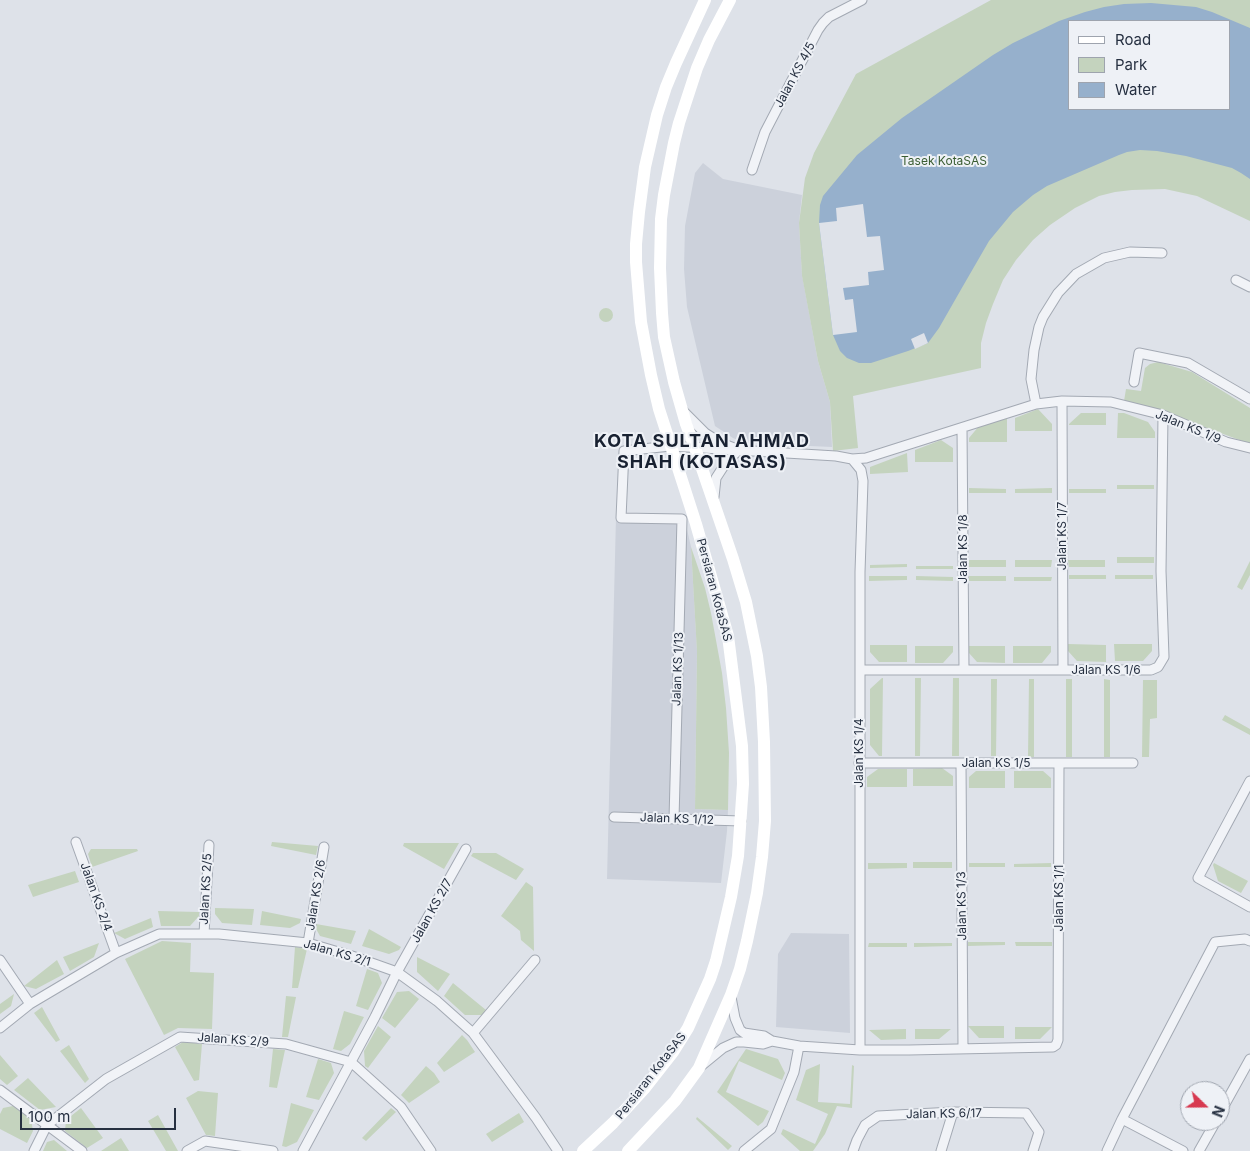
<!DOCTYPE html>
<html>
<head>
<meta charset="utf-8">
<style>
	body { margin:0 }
	#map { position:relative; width:1250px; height:1151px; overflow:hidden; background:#dee2e9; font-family:Inter,sans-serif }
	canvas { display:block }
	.legend { position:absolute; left:1068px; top:20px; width:162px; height:90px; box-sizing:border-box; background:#eef1f6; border:1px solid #9ea4ae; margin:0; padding:6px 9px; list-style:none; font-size:15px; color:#263041 }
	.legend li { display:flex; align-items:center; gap:10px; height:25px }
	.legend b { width:25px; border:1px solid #9ea4ae }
	.north { position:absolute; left:1180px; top:1081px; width:50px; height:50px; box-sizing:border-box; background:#eef1f6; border:1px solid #9ea4ae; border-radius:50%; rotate:112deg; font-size:14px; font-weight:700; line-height:20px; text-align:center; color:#263041 }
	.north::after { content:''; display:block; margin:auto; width:18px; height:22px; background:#d73950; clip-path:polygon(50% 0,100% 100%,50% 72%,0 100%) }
	.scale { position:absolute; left:20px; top:1108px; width:156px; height:22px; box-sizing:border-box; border:2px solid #263041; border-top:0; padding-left:6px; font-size:15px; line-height:18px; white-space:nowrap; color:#263041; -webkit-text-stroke:4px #eef1f6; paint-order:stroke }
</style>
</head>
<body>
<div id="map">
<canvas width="1250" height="1151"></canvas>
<ul class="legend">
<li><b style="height:6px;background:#fff"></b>Road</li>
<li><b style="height:14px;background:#c4d3be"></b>Park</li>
<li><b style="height:14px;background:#96b0cc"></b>Water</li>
</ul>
<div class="north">N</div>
<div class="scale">100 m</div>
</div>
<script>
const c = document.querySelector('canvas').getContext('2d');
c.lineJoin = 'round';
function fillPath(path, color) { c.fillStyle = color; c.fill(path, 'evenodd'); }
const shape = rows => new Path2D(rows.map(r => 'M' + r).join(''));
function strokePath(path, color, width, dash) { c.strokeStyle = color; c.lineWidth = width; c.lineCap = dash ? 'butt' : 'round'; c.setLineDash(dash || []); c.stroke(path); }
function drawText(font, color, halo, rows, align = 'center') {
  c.font = font + ' Inter,sans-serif'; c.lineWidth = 4; c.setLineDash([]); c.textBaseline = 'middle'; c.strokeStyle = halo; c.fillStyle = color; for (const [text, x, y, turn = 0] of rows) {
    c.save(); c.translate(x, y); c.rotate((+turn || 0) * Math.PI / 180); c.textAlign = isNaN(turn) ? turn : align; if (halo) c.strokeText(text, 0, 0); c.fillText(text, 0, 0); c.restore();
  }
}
fillPath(shape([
	[703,163,723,179,802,195,799,223,802,275,818,361,830,402,832,447,745,443,733,438,715,426,687,307,684,269,685,226,695,173],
	[616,517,682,519,686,525,691,547,697,651,695,809,728,810,727,831,721,883,607,879],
	[791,933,849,934,850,1033,776,1027,778,954]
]), '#ccd1db');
fillPath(shape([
	[991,0,1250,0,1250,221,1197,196,1165,189,1132,190,1115,192,1099,196,1075,208,1050,225,1033,240,1016,260,1003,280,993,304,986,323,981,343,981,368,853,396,858,448,833,451,830,402,818,361,802,276,799,223,805,178,814,153,856,74],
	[1069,21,1229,21,1229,109,1069,109],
	'599 315a7 7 0 1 1 14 0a7 7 0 1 1-14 0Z',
	[1158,362,1192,372,1250,408,1250,443,1245,442,1169,414,1124,401,1126,389,1141,391,1145,368,1150,364],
	[1038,409,1052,424,1052,431,1015,431,1015,418],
	[1081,413,1106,413,1106,425,1069,425,1069,424],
	[1118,413,1124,413,1148,422,1155,432,1155,438,1117,438],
	[1007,417,1007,442,969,442,969,438,979,426],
	[941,440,953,448,953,462,915,462,915,450],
	[907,453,908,472,870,474,870,467],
	[1117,485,1154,485,1154,489,1117,489],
	[969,488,1006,489,1006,493,969,493],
	[1052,488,1052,493,1015,493,1015,489],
	[1069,489,1106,489,1106,493,1069,493],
	[691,547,705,588,711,613,722,673,726,708,729,753,728,810,695,809,697,652],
	[1117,557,1154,557,1154,563,1117,563],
	[969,560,1006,560,1006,567,969,567],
	[1015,560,1052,560,1051,567,1015,567],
	[1068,560,1105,560,1105,567,1069,567],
	[1250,561,1250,575,1242,590,1237,587],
	[907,564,907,567,870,568,870,565],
	[916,566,953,566,953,569,916,569],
	[1069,575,1106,575,1106,579,1069,579],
	[1115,575,1153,575,1153,579,1115,579],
	[869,576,907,576,907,580,869,581],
	[916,576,953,577,953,581,916,580],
	[969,576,1006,576,1006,581,969,581],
	[1014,577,1052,577,1051,581,1014,581],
	[1068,644,1106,645,1106,662,1077,661,1068,651],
	[1114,644,1152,644,1152,651,1143,661,1115,661],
	[870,645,907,645,907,662,879,662,870,652],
	[915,646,953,646,953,652,943,663,915,663],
	[969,646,1005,646,1005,663,977,662,969,653],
	[1013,646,1051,646,1051,652,1042,663,1013,663],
	[882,678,883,678,882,756,879,756,870,745,870,689],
	[915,678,921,678,920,756,915,756],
	[953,678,959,678,959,756,952,756],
	[991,679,997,679,996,756,991,756],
	[1029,679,1034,679,1034,757,1028,757],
	[1066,679,1072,679,1072,757,1066,757],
	[1104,679,1110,680,1110,757,1104,757],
	[1143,680,1157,680,1157,718,1150,719,1149,757,1142,757],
	[1225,715,1250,729,1250,735,1222,720],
	[942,768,953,776,953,786,913,786,913,769],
	[878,769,907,769,907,787,867,787,867,777],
	[976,771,1005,771,1005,788,969,788,969,777],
	[1014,771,1043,771,1051,778,1051,788,1014,788],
	[272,842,318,846,316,855,271,846],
	[404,843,459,843,444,869,403,846],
	[91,849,137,849,138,851,92,867,88,854],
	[473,853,496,853,524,869,516,880,471,856],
	[913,862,952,862,952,868,913,868],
	[868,863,907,863,907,868,868,869],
	[969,863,1005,863,1005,867,969,867],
	[1051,863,1051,867,1014,867,1014,864],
	[1214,863,1248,881,1241,893,1218,881,1213,865],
	[75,871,79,882,33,897,28,885],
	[526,882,533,887,534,951,521,940,520,931,501,916],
	[215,908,254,909,252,925,222,923,215,914],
	[158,911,199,912,199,916,190,926,161,926],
	[262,911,301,919,300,923,290,928,260,925],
	[151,918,153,927,125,939,114,933],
	[316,924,356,931,351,944,320,936,315,927],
	[369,929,401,947,399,950,389,954,362,946],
	[162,941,191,943,190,972,214,973,212,1029,178,1028,164,1035,125,959],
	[968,942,1005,942,1005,945,968,946],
	[1015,942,1052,942,1052,946,1016,946],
	[99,943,94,957,70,971,63,957],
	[869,943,907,943,907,947,868,947],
	[914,943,952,943,952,946,914,947],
	[295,947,307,949,298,988,292,988],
	[417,957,450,974,438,991,417,972],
	[57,960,64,974,36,989,24,986],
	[367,969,378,973,382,983,368,1010,356,1006],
	[453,983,486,1010,483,1015,465,1015,444,996],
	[409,991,419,999,395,1028,382,1018,397,992],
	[14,994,11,1006,0,1014,0,1004],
	[286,996,296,997,288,1037,282,1037],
	[42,1007,60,1040,56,1042,34,1013],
	[344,1011,364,1017,350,1044,341,1051,333,1049],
	[378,1026,391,1037,368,1068,365,1066,364,1051],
	[968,1026,1004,1026,1004,1038,979,1038],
	[1015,1027,1052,1027,1040,1039,1015,1039],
	[906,1029,906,1039,881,1040,869,1030],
	[915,1029,951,1029,939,1039,915,1039],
	[462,1035,467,1040,475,1052,444,1072,437,1063],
	[183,1042,202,1044,199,1080,194,1081,175,1047],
	[69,1045,89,1079,85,1083,60,1051],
	[273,1049,285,1050,277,1088,269,1087],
	[746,1049,778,1059,785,1073,782,1080,739,1061,726,1092,769,1111,763,1122,758,1126,717,1092],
	[0,1055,18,1076,7,1085,0,1079],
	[318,1059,331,1063,334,1073,319,1100,306,1097],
	[820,1064,818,1102,850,1104,852,1065,854,1066,852,1108,837,1106,825,1134,813,1151,800,1151,781,1134,783,1129,815,1144,828,1114,796,1100,806,1070],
	[426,1066,434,1073,440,1082,409,1103,401,1095],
	[28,1078,56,1107,40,1110,14,1090],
	[198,1091,218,1093,215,1136,206,1135,186,1098],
	[291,1103,314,1110,297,1142,286,1147,282,1146],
	[13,1106,31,1119,33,1131,27,1143,0,1129,0,1114,3,1108],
	[81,1108,103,1138,87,1148,65,1131,66,1120],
	[391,1108,396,1112,366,1141,362,1138],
	[519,1113,524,1122,492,1142,486,1134],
	[158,1115,178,1151,166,1151,148,1121],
	[697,1117,732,1146,728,1150,696,1119],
	[121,1138,129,1151,101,1151],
	[54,1140,67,1151,43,1151,47,1142]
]), '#c4d3be');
fillPath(shape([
	[1151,3,1196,7,1212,12,1250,28,1250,179,1241,173,1232,168,1186,156,1157,151,1140,150,1127,152,1119,155,1047,186,1033,195,1013,212,989,241,963,286,939,328,928,343,908,351,871,363,859,363,847,358,840,351,833,335,819,223,820,205,823,196,857,155,902,118,993,55,1013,43,1059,21,1085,12,1104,7,1124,4],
	[1069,21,1229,21,1229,109,1069,109]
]), '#96b0cc');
fillPath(shape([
	[863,204,867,237,880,236,884,270,868,272,869,285,843,288,845,300,853,299,857,332,833,335,819,223,837,221,836,208],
	[924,333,928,343,915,349,911,339]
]), '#dee2e9');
const minor = shape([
	[752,170,765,132,818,30,823,23,829,17,862,0],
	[1236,280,1250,287],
	[1134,382,1139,353,1188,363,1250,399],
	[1062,401,1063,670],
	[1036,404,1031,379,1034,350,1039,327,1043,317,1058,293,1076,274,1104,258,1130,252,1162,253],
	[683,411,705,433,721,443,739,450,727,461,716,478,714,497],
	[962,428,964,670],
	[852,459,861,470,863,481,860,572,860,1050],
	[860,670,1151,670,1158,667,1164,657,1161,571,1163,415],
	[859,763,1133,763],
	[961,763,963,1049],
	[1250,781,1198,878,1250,907],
	[614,817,741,821],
	[674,819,682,519,621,518,624,451,670,446,836,456,852,459,866,458,1036,404,1062,401,1111,402,1163,415,1226,442,1250,448],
	[76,842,116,953],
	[204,934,209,845],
	[308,943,324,847],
	[0,960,30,1004],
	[731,997,735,1018,740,1030,744,1033,764,1036,772,1041,799,1046,860,1050,909,1050,1053,1047,1056,1045,1058,1040,1058,1033,1059,763],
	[0,1028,30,1004,116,953,159,934,219,934,308,943,352,956,397,972,437,1001,473,1033,536,1118,558,1151],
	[473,1033,535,960],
	[701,1066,723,1048,736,1042,744,1042,763,1044,772,1041],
	[0,1090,82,1151],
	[1220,1113,1250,1059],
	[1122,1119,1183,1151],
	[34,1151,47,1125,106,1079,180,1037,286,1044,351,1062,401,1107,431,1151],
	[187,1151,205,1141,273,1151],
	[303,1151,375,1017,397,972,466,849],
	[744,1151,771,1129,794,1072,799,1046],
	[853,1151,857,1140,865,1125,878,1116,953,1112,1026,1113,1039,1132,1033,1151],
	[941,1151,953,1112],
	[1107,1151,1122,1119,1215,942,1245,939,1250,941],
	[1199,1151,1216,1121]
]);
strokePath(minor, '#a3a9b3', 11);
strokePath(minor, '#f1f3f7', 9);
strokePath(shape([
	[583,1151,613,1123,644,1089,673,1052,688,1028,710,979,716,961,731,897,738,856,743,784,742,746,728,636,696,524,659,409,651,375,641,322,636,262,636,244,639,212,645,167,657,115,666,87,676,63,705,0],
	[628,1151,675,1101,699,1068,731,995,740,969,747,941,757,893,762,857,765,821,764,742,761,687,757,656,746,602,733,559,695,448,686,424,674,382,664,337,662,313,660,268,661,219,664,195,674,143,679,123,697,68,709,40,730,0]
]), '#fff', 12);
drawText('12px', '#263041', '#eef1f6', [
	["Jalan KS 4/5",795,75,-62],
	["Jalan KS 1/9",1188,427,22],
	["Jalan KS 1/7",1062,536,-90],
	["Jalan KS 1/8",963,549,-90],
	["Persiaran KotaSAS",714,590,75],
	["Jalan KS 1/13",678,669,-88],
	["Jalan KS 1/6",1106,670],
	["Jalan KS 1/4",859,753,-90],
	["Jalan KS 1/5",996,763],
	["Jalan KS 1/12",677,819,2],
	["Jalan KS 2/5",206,889,-87],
	["Jalan KS 2/6",316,895,-81],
	["Jalan KS 2/4",96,897,70],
	["Jalan KS 1/1",1059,898,-90],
	["Jalan KS 1/3",962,906,-91],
	["Jalan KS 2/7",432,911,-61],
	["Jalan KS 2/1",337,953,16],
	["Jalan KS 2/9",233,1040,4],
	["Persiaran KotaSAS",651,1076,-52],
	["Jalan KS 6/17",944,1114,-1]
]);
drawText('12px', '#3a5d32', '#eef1f6', [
	["Tasek KotaSAS",944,161]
]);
c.letterSpacing = '1px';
drawText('bold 18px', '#182131', '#eef1f6', [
	["KOTA SULTAN AHMAD",702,442],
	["SHAH (KOTASAS)",702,463]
]);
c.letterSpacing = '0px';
</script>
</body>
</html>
